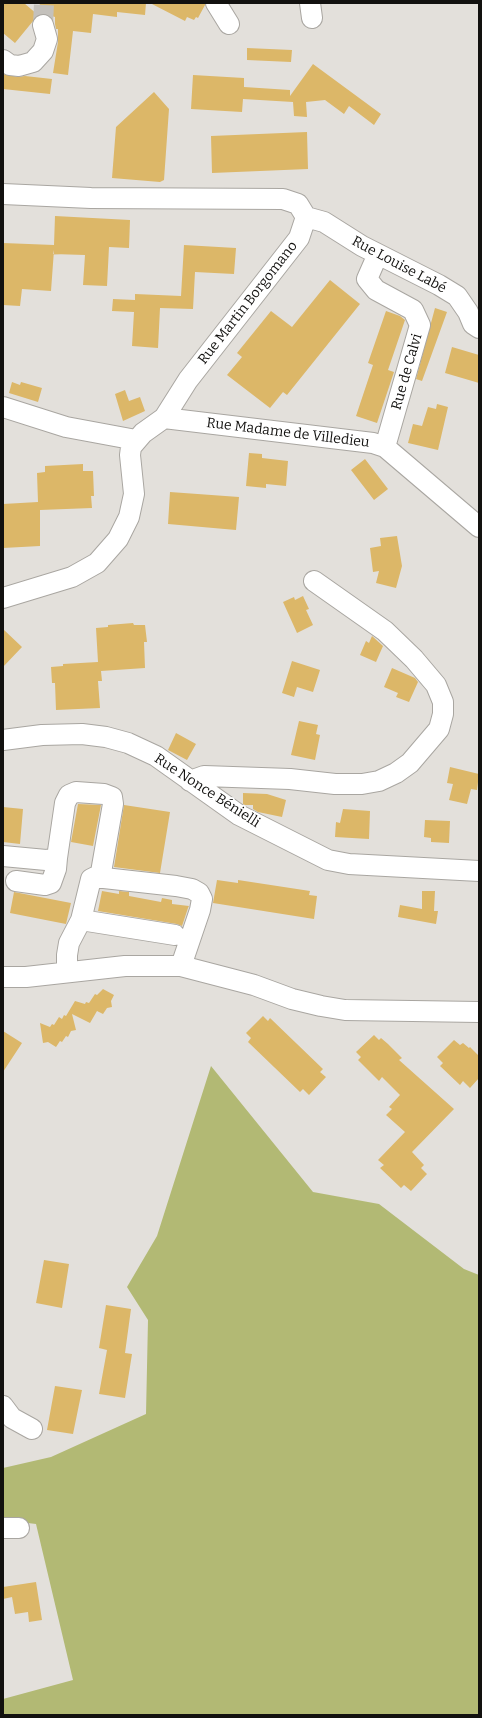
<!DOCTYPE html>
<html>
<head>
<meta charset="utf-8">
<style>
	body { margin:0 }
	#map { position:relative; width:482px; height:1718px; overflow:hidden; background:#e3e0db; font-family:Bitter,serif }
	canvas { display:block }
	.frame { position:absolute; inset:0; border:4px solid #12110f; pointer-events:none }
</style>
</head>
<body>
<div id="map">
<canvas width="482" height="1718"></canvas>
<div class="frame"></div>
</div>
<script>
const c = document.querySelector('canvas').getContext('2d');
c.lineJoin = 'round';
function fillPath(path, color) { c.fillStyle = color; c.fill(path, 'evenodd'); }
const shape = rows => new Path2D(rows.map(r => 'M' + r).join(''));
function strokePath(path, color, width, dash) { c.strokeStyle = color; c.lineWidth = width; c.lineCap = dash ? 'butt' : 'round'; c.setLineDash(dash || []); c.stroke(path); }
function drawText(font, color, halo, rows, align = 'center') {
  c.font = font + ' Bitter,serif'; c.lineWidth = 3.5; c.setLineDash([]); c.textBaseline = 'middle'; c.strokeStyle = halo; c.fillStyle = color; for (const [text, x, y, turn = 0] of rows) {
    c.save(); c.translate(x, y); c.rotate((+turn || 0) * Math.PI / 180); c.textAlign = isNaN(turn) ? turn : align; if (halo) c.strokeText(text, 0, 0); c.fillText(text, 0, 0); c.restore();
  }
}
fillPath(shape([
	[211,1066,313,1192,379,1204,464,1269,479,1275,479,1715,3,1715,3,1699,73,1680,36,1524,3,1520,3,1468,51,1457,146,1414,148,1320,127,1287,157,1236]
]), '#b2b974');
fillPath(shape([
	[3,3,24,3,38,15,15,43,3,33],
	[40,3,146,3,145,15,117,12,117,17,93,14,91,33,73,31,68,75,53,73,58,42,58,29,56,29,55,24,55,17,45,14,38,14],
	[150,3,205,3,205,5,198,18,196,17,194,20,187,17,185,21],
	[247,48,292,50,291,62,247,60],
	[313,64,381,114,374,125,349,106,344,114,325,100,306,102,307,117,294,116,293,102,243,99,242,112,191,109,193,75,244,78,244,87,290,90,290,96],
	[3,74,18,77,25,76,52,79,50,94,3,89],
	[154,92,169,109,164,180,160,182,112,178,116,127],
	[307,132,308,169,212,173,211,136],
	[55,216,130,220,129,248,109,247,107,286,83,285,85,255,53,254,54,250,51,291,22,289,20,306,3,305,3,243,54,245],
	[184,245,236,248,234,274,195,272,193,309,160,308,158,348,132,346,134,312,112,311,113,299,135,300,135,294,181,296],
	[330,280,360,304,287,395,283,392,270,408,227,375,242,357,237,353,271,311,292,327],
	[435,308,447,312,422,381,416,379],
	[386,311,400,316,405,320,388,370,394,372,377,423,356,416,373,365,368,363],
	[452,347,479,355,479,383,445,373],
	[12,382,20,385,21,382,42,388,38,402,9,393],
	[125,390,129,401,140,397,145,411,123,421,115,394],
	[437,404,448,407,438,450,408,443,413,424,422,426,428,407,436,409],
	[249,453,262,454,262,458,288,461,286,486,266,484,266,488,246,486],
	[365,459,388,489,374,500,351,470],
	[83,464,83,471,93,471,94,496,91,496,92,508,40,510,40,546,3,548,3,504,38,502,37,473,45,472,45,466],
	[170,492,239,497,236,530,168,524],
	[397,536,402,566,396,588,376,583,379,571,373,572,370,548,381,546,380,538],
	[303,596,309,609,306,610,313,625,297,633,283,602,294,597,295,600],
	[133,623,134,625,145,625,147,642,144,642,145,668,101,671,102,681,98,681,100,708,56,710,55,683,52,683,51,667,63,666,63,664,98,662,96,628,108,627,108,625],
	[3,629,22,647,3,667],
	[372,636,383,646,376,662,360,655,366,641,369,643],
	[292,661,320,670,313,692,297,687,294,697,282,693],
	[392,668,415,678,418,682,409,702,396,697,398,693,384,687],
	[299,721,318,725,316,734,320,735,315,760,291,755],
	[176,733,196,744,187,760,168,750],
	[450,767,479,774,477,790,471,789,467,804,449,800,453,784,447,783],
	[243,793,267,794,286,800,282,817,258,812,253,809,253,805,245,805,243,804],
	[78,804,101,805,93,846,71,842],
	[124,805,170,812,160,873,114,867],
	[3,807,23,809,20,844,3,842],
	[343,809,370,811,369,839,335,837,336,822,340,823],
	[425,820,450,821,449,843,431,842,431,838,424,837],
	[217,880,238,883,238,880,310,891,309,895,317,896,314,919,213,903],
	[102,891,119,894,119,891,129,892,129,896,161,902,162,898,172,900,172,904,189,906,188,908,182,926,177,924,98,911],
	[422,891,435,891,434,911,438,911,436,924,398,917,400,905,422,909],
	[14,892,71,903,66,924,10,913],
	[103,989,114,995,111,1001,112,1007,107,1008,103,1014,97,1011,90,1023,72,1014,76,1030,71,1031,68,1037,66,1036,62,1042,60,1041,56,1047,48,1042,43,1043,40,1023,50,1027,52,1024,54,1025,59,1017,62,1019,64,1015,66,1016,75,1001,85,1004,86,1002,89,1003,95,994,97,995],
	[263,1016,268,1021,270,1018,323,1069,320,1072,326,1077,309,1095,303,1089,300,1092,248,1042,251,1038,246,1033],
	[3,1031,22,1043,3,1072],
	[374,1035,379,1040,381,1038,388,1044,402,1058,399,1060,454,1109,412,1152,424,1165,421,1168,427,1174,411,1191,404,1185,401,1188,380,1168,384,1165,378,1160,405,1132,386,1115,392,1109,389,1107,400,1095,382,1077,379,1081,358,1060,361,1057,356,1052],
	[454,1040,460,1045,463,1043,469,1048,470,1047,479,1056,479,1078,470,1088,463,1081,460,1085,440,1066,443,1063,437,1057],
	[44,1260,69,1264,62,1308,36,1303],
	[106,1305,131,1309,125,1353,132,1354,125,1398,99,1394,107,1350,99,1348],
	[55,1386,82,1390,73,1434,47,1430],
	[36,1582,42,1620,29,1622,28,1612,15,1614,12,1597,3,1599,3,1587]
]), '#dcb768');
strokePath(shape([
	[43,25,44,3]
]), '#c4c1bc', 20, [20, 10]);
const minor = shape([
	[216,3,229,24],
	[310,3,312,18],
	[3,60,10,65,19,66,33,62,43,51,47,39,43,25],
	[3,194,91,198,283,199,298,204,306,217,299,238,188,380,164,418,143,433,131,447,130,455,134,494,129,517,118,539,97,563,72,577,3,598],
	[306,217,324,222,362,246,439,285,457,296,468,312,473,324,479,328],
	[378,254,367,279,376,290,413,310,420,325,385,447],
	[3,407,66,427,136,440],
	[164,418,373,443,385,447,479,527],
	[3,740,42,735,82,734,106,737,128,743,156,756,239,815,328,860,349,864,479,871],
	[190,781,204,776,290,779,335,784,362,784,379,781,396,773,410,763,439,729,443,714,443,702,436,685,414,659,385,631,314,581],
	[3,856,46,860,57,858,65,803,69,795,76,792,104,794,112,797,113,804,100,878],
	[16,881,45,885,51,883,56,869,57,858],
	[81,920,175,935],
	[67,972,67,955,69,943,81,920,91,879,95,877,176,886,192,889,199,893,202,899,200,910,181,966],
	[3,977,26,977,125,966,181,966,254,985,292,999,321,1006,345,1010,479,1012],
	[3,1406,12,1418,32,1429],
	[3,1528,19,1528]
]);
strokePath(minor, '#a9a6a1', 22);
strokePath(minor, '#fff', 20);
drawText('14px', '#12110f', '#fff', [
	["Rue Louise Labé",399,265,28],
	["Rue Martin Borgomano",248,303,-52],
	["Rue de Calvi",407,372,-74],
	["Rue Madame de Villedieu",288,433,7],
	["Rue Nonce Bénielli",207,791,33]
]);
</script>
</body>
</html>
